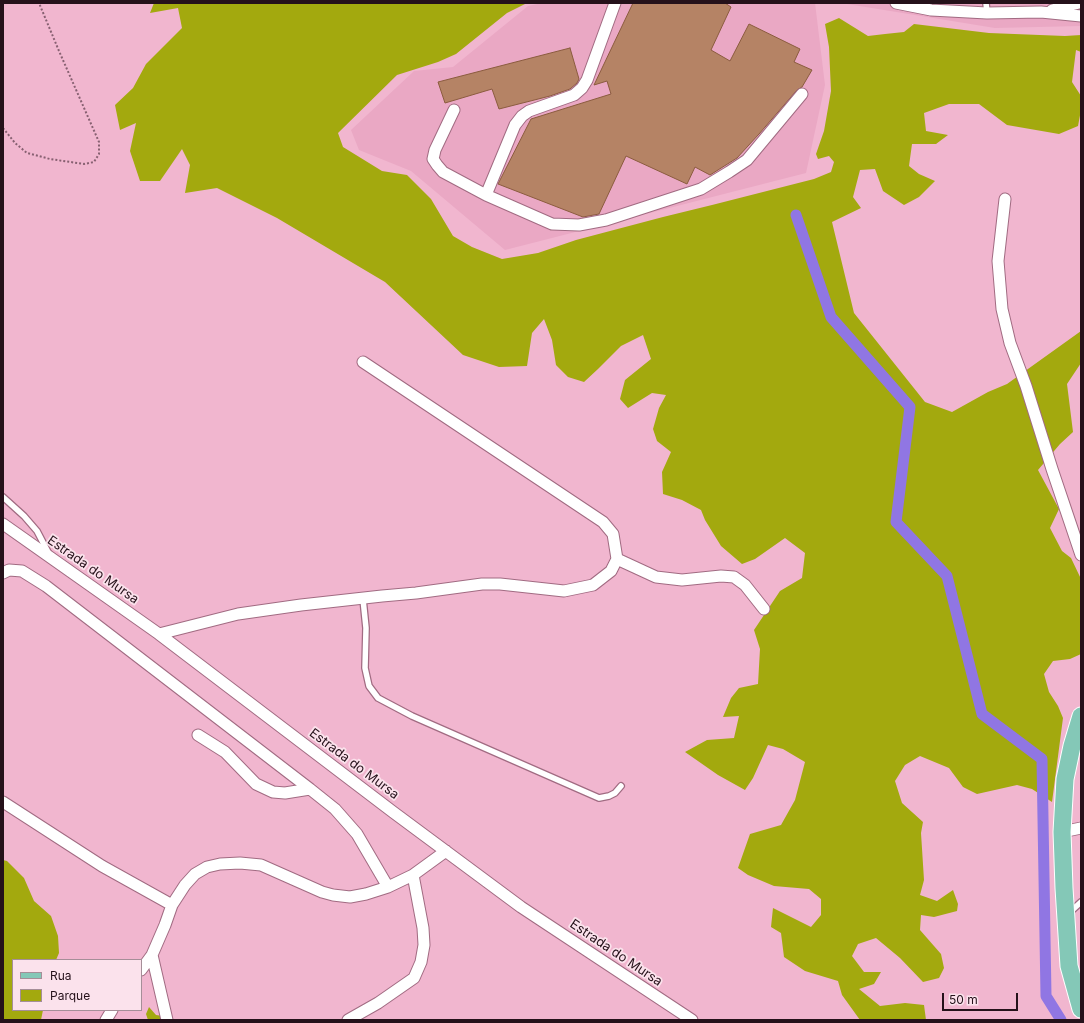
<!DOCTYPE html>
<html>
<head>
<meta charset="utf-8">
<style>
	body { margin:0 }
	#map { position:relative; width:1084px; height:1023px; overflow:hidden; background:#f1b6cf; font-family:Inter,sans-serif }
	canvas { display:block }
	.frame { position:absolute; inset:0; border:4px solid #25111a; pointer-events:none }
	.legend { position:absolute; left:12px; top:959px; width:130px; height:52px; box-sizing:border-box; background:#fbe2ec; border:1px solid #a58e98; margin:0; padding:5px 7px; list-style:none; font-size:12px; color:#25111a }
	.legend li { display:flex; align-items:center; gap:8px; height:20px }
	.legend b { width:20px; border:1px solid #a58e98 }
	.scale { position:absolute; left:942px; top:993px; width:76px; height:18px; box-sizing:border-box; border:2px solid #25111a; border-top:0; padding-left:5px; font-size:12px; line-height:14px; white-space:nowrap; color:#25111a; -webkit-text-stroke:3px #fbe2ec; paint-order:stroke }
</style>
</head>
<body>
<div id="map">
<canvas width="1084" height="1023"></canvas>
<div class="frame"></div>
<ul class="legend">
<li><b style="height:5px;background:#84c8b7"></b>Rua</li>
<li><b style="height:11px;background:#a3a90e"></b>Parque</li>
</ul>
<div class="scale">50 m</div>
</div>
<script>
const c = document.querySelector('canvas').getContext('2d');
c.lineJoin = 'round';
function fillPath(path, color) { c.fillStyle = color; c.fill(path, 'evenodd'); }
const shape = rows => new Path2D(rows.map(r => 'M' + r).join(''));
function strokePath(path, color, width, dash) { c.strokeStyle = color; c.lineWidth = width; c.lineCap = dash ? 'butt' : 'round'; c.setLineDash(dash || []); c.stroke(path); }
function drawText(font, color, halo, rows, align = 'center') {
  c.font = font + ' Inter,sans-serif'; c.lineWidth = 3.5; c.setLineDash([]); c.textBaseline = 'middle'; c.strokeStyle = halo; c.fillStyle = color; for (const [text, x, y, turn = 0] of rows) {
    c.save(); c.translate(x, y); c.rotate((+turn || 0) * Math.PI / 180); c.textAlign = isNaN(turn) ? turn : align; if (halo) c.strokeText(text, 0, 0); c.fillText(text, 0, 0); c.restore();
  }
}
fillPath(shape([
	[542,3,815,3,825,85,806,173,505,250,411,171,359,150,351,130,414,71,453,67,528,6],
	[841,3,1081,3,1081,26,995,28]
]), '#eaa8c4');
fillPath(shape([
	[154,3,527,3,507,13,456,54,438,62,397,75,338,133,343,147,382,171,407,175,431,199,453,236,472,247,502,259,538,253,576,240,663,217,712,205,814,179,831,172,834,162,829,156,818,159,816,154,824,131,831,91,829,47,825,24,839,18,868,36,885,34,904,32,914,24,989,33,1065,36,1081,35,1081,52,1076,50,1072,82,1081,96,1081,110,1078,126,1059,134,1007,125,979,104,949,104,924,113,926,131,948,135,936,144,912,144,909,166,919,174,935,181,919,197,904,205,883,191,875,169,860,170,853,197,861,208,832,222,854,313,925,402,952,412,988,392,1007,384,1081,331,1081,363,1067,384,1073,432,1060,444,1038,470,1059,509,1050,528,1062,551,1071,558,1081,579,1081,654,1070,659,1053,661,1044,674,1049,692,1058,706,1063,718,1052,802,1032,789,1017,785,977,794,963,787,949,768,920,756,905,765,895,781,902,803,923,822,921,833,924,880,920,895,937,901,953,890,958,904,957,911,934,917,921,915,920,930,941,954,944,968,939,978,923,982,900,958,876,938,858,944,852,956,864,972,881,972,874,984,859,989,880,1006,905,1003,924,1005,926,1020,860,1020,842,995,838,981,805,971,784,957,781,933,771,927,773,908,811,927,821,915,821,899,809,889,774,886,748,875,738,868,750,834,781,825,795,800,805,762,783,749,768,745,753,778,745,790,718,775,685,752,707,740,734,738,739,716,723,717,731,698,739,688,758,684,760,649,754,630,780,591,802,578,805,553,785,538,755,559,742,564,721,546,705,520,701,510,682,500,663,494,662,472,671,452,657,441,653,429,659,408,666,395,652,393,628,408,620,399,625,380,651,359,643,335,621,346,598,369,584,382,568,377,556,365,552,340,544,319,532,333,527,366,499,367,463,355,385,282,277,218,217,188,185,193,190,165,182,149,160,181,140,181,130,151,136,123,120,130,115,105,133,88,146,64,182,28,178,8,150,13],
	[3,860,7,861,24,878,34,901,51,916,58,936,59,953,56,960,13,960,13,1010,43,1010,41,1020,3,1020],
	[149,1007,156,1015,170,1017,172,1020,148,1020,146,1014]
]), '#a3a90e');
strokePath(shape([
	[796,215,831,317,910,407,896,522,947,576,982,714,1042,759,1046,996,1061,1020]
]), '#9076e3', 11);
const building = shape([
	[633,3,725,3,731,7,711,50,730,61,749,24,800,49,794,62,812,70,802,87,797,90,759,134,737,158,710,175,695,167,687,184,626,156,599,214,583,217,498,184,531,119,611,94,607,81,594,85,633,3],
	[570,48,579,79,577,83,570,89,550,96,499,109,492,89,445,103,438,82,570,48]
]);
fillPath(building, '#b58365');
strokePath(building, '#8b5c3f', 1);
const lane = shape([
	[986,3,987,13],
	[3,497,24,516,37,531,49,554],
	[363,599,366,628,365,668,369,686,378,698,412,716,599,798,609,796,615,793,621,786],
	[1069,913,1081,902]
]);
const street = shape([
	[896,3,931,10,987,13,1041,12,1081,16],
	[1052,10,1079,3],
	[454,110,435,150,433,159,437,165,443,172,486,195,515,125,522,116,529,111,574,95,582,88,587,80,615,3],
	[486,195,552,224,579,225,606,220,701,189,729,172,747,160,802,94],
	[1005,199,998,261,1002,309,1010,343,1026,386,1052,469,1081,555],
	[3,524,159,634,393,812,521,907,692,1020],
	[617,559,656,577,682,580,721,576,734,577,745,585,764,609],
	[3,573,9,570,22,571,46,586,310,789],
	[159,634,238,614,301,605,382,596,416,593,482,584,500,584,564,591,593,585,611,571,617,559,613,534,603,522,363,362],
	[198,735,225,752,256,784,273,792,285,793,310,789,335,809,357,834,388,887],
	[3,802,102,866,172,905],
	[1062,832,1081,828],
	[152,955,167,1020],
	[141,970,152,955,165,925,172,905,185,885,195,874,207,867,220,864,240,863,261,865,322,892,333,895,350,897,366,894,388,887,413,875,446,851],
	[106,1020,112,1010],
	[348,1020,378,1003,414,978,421,962,424,945,423,928,413,875]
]);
const primary = shape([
	[1081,716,1072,746,1065,779,1062,832,1064,888,1069,966,1081,1009]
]);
strokePath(lane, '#a16b82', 8);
strokePath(street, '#a16b82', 13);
strokePath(primary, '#fff', 19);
strokePath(shape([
	[3,128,15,143,27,153,50,159,84,164,94,162,99,154,99,142,59,51,39,3]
]), '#876071', 2, [2, 2]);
strokePath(lane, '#fff', 5.5);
strokePath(street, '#fff', 11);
strokePath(primary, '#84c8b7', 17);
drawText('13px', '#25111a', '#fbe2ec', [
	["Estrada do Mursa",93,570,35],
	["Estrada do Mursa",354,764,37],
	["Estrada do Mursa",616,953,34]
]);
</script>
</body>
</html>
